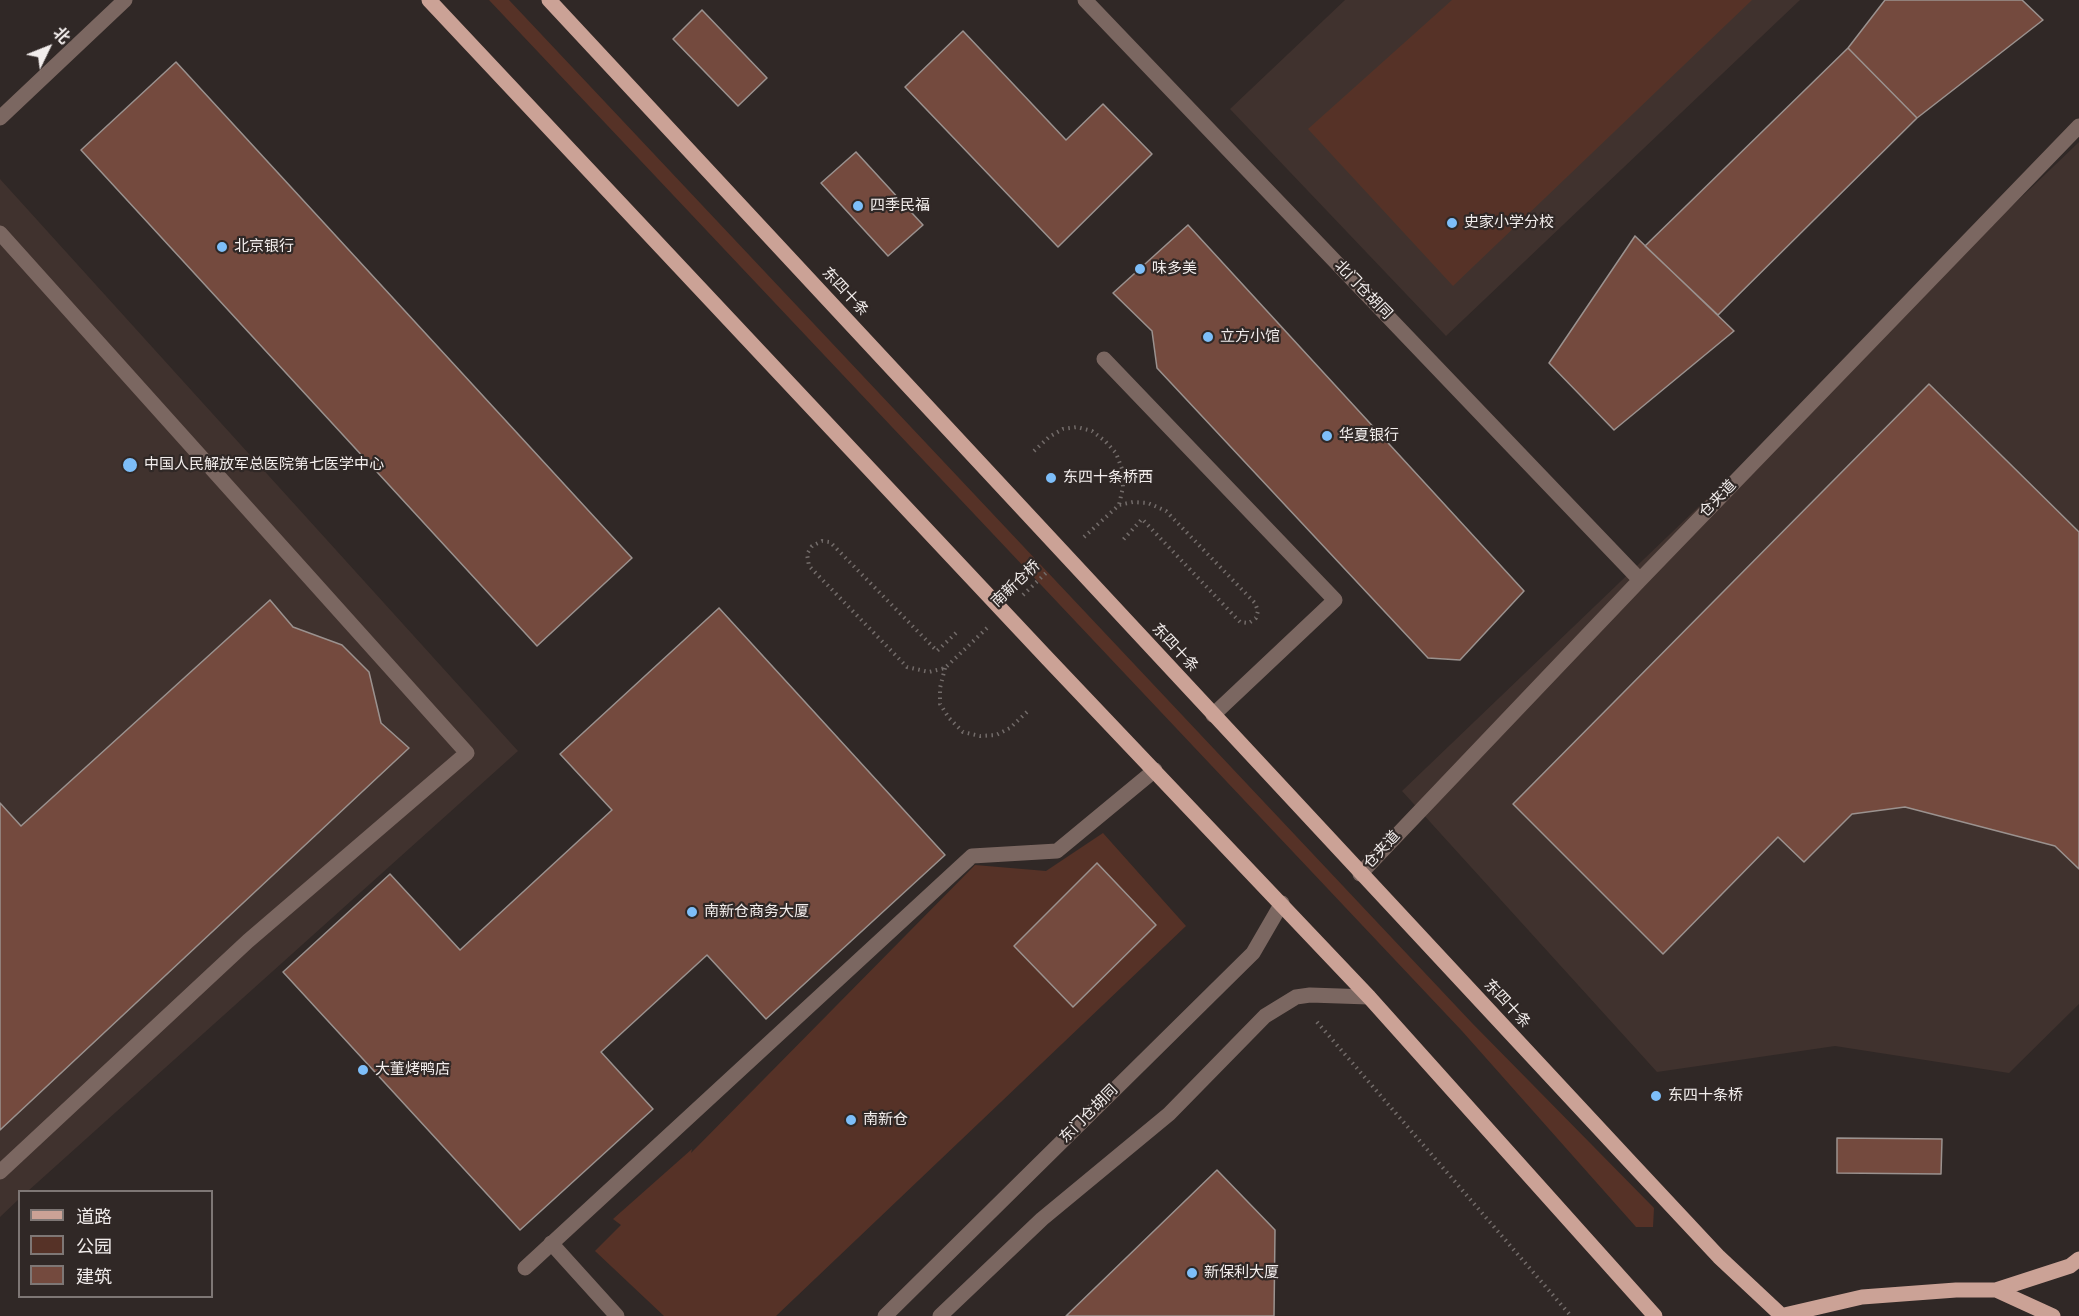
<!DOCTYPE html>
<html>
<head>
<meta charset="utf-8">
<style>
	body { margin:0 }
	#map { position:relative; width:2079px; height:1316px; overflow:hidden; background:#302826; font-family:Arial,"Noto Sans SC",sans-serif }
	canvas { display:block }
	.legend { position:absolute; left:18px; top:1190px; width:195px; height:108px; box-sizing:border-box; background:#302826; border:2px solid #7e7775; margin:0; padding:8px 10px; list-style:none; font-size:18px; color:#f2edec }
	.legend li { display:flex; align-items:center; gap:12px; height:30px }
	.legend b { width:30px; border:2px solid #7e7775 }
	.north { position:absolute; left:18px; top:18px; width:60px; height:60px; -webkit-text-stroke:4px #302826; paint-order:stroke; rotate:47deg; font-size:16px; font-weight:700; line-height:24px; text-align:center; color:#f2edec }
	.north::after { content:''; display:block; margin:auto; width:21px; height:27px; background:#f2edec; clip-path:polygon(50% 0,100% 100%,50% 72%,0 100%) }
</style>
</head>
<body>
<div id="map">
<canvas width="2079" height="1316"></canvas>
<ul class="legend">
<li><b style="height:8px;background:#cba296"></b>道路</li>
<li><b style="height:16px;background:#563227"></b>公园</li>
<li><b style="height:16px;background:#744a3e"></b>建筑</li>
</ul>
<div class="north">北</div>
</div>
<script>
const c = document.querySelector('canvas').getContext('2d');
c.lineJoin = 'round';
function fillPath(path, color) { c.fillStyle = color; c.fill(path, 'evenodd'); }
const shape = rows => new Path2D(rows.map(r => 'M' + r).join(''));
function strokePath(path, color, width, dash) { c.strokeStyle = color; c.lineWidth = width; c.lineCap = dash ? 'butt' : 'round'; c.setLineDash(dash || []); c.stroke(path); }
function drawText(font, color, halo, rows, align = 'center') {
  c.font = font + ' Arial,"Noto Sans SC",sans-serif'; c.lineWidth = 4.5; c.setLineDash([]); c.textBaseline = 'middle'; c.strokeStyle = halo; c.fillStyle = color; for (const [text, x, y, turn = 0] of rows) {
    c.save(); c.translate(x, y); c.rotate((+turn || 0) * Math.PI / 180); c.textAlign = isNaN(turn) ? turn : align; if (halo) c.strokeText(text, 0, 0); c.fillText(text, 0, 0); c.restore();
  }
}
fillPath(shape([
	[1345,0,1800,0,1446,336,1230,109],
	[2079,142,2079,1004,2009,1073,1835,1046,1657,1072,1402,791],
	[0,179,518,751,28,1191,20,1192,19,1199,0,1217]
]), '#40322e');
fillPath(shape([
	[489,0,509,0,1472,1023,1654,1208,1653,1227,1636,1227,1462,1031],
	[1452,0,1752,0,1453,286,1308,129],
	[1103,833,1186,926,776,1316,664,1316,595,1251,621,1225,613,1219,692,1149,691,1153,975,865,1046,871]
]), '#563227');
const building = shape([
	[1885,0,2022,0,2043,20,1917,118,1848,48,1885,0],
	[702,10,767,78,738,106,673,39,702,10],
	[963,31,1066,140,1103,104,1152,154,1058,247,905,87,963,31],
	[1848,48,1917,118,1718,315,1645,246,1848,48],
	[176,62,632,558,537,646,81,150,176,62],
	[856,152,923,225,888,256,821,183,856,152],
	[1188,225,1524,591,1460,660,1428,658,1157,368,1152,331,1113,293,1188,225],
	[1635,236,1734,331,1614,430,1549,363,1635,236],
	[1929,384,2079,532,2079,869,2055,846,1905,807,1852,814,1804,862,1778,837,1663,954,1513,804,1929,384],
	[270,600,293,627,342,645,369,672,381,723,409,748,0,1130,0,803,21,826,270,600],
	[719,608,945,855,766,1019,707,955,601,1052,653,1109,520,1230,283,972,390,874,460,950,612,810,560,754,719,608],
	[1097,863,1156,925,1073,1007,1014,946,1097,863],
	[1837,1138,1942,1139,1941,1174,1837,1173,1837,1138],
	[1217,1170,1275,1230,1274,1316,1066,1316,1217,1170]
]);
fillPath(building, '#744a3e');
strokePath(building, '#9b928f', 1.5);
strokePath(shape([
	[1034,451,1049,437,1063,429,1077,427,1092,431,1105,441,1116,453,1122,469,1123,487,1119,505],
	[1084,537,1119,505,1133,502,1148,503,1166,511,1255,603,1258,611,1256,618,1249,623,1240,622,1142,519,1122,541],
	[1023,595,1048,571],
	[956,633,937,651,830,542,822,541,812,546,807,554,809,566,907,667,929,672,945,668,987,628],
	[945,668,940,688,940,704,949,718,963,732,980,736,996,735,1010,728,1028,711],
	[1317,1022,1571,1316]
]), '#736c6a', 4, [1.5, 4.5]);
strokePath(shape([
	[1104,359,1335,600,1213,715],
	[551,1243,617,1316],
	[525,1268,972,856,1057,851,1155,770]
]), '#7b6761', 15);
strokePath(shape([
	[1085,0,1640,580],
	[0,118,125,0],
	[0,233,467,753,248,941,0,1172],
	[1360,874,1640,580,2079,126]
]), '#7b6761', 15);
strokePath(shape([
	[885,1316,1253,953,1282,903],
	[940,1316,1042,1219,1169,1114,1265,1016,1296,997,1310,995,1369,997]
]), '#7b6761', 15);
strokePath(shape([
	[429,0,1047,658,1369,997,1655,1316],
	[549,0,1633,1165,1719,1257,1781,1315],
	[1996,1290,2070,1266,2079,1259],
	[1780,1316,1862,1297,1956,1290,1996,1290,2053,1316]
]), '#cba296', 15);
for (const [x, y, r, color] of [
	[858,206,6,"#7dbef9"],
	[1452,223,6,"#7dbef9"],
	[222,247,6,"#7dbef9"],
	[1140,269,6,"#7dbef9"],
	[1208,337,6,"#7dbef9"],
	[1327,436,6,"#7dbef9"],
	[130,465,8,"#7dbef9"],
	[1051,478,6,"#7dbef9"],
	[692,912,6,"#7dbef9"],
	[363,1070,6,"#7dbef9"],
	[1656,1096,6,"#7dbef9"],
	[851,1120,6,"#7dbef9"],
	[1192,1273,6,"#7dbef9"]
]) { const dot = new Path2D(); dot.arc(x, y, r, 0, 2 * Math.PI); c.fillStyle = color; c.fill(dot); strokePath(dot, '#302826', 2); }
drawText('15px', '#f2edec', '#302826', [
	["四季民福",870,206],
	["史家小学分校",1464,223],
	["北京银行",234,247],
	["味多美",1152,269],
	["立方小馆",1220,337],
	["华夏银行",1339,436],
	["中国人民解放军总医院第七医学中心",144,465],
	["东四十条桥西",1063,478],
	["南新仓商务大厦",704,912],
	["大董烤鸭店",375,1070],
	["东四十条桥",1668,1096],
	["南新仓",863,1120],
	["新保利大厦",1204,1273]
], 'left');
drawText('15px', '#f2edec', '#302826', [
	["北门仓胡同",1363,290,46],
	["东四十条",845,292,47],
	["仓夹道",1718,499,-46],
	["南新仓桥",1016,584,-43],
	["东四十条",1175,648,47],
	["仓夹道",1382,850,-47],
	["东四十条",1507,1004,47],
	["东门仓胡同",1089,1114,-45]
]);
</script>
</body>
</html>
